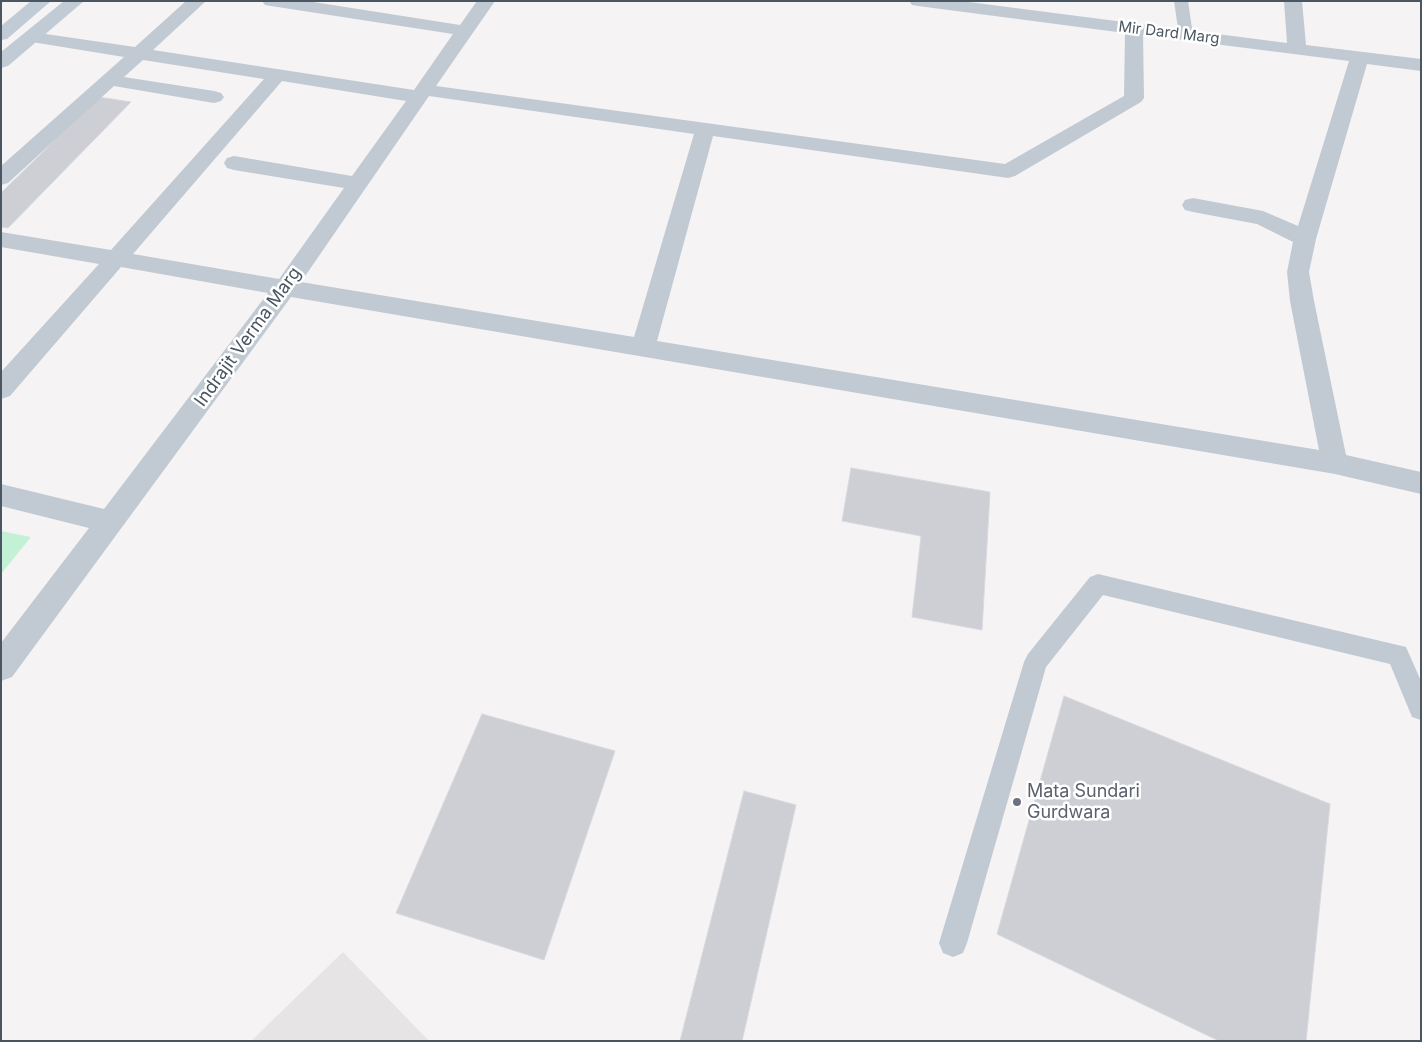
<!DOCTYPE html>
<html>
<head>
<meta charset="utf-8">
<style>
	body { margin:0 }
	#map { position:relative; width:1422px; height:1042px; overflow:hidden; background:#f5f3f3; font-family:Inter,sans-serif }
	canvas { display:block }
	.frame { position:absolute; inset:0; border:2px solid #4a5661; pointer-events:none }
</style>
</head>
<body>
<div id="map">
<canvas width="1422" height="1042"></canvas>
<div class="frame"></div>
</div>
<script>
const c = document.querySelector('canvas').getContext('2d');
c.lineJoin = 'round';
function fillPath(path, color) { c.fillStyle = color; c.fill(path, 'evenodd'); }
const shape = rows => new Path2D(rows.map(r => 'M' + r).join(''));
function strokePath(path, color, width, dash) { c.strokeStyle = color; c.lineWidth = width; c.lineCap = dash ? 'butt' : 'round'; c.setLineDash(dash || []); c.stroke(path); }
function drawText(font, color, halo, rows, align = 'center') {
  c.font = font + ' Inter,sans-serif'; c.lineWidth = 5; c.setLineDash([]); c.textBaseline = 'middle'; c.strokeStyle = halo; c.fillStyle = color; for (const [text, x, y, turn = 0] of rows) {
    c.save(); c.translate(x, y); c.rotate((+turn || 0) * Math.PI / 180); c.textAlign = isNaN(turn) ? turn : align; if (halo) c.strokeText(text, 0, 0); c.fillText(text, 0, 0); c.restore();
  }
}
fillPath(shape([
	[343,952,429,1041,251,1041]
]), '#e6e4e5');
fillPath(shape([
	[1,531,31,537,1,574]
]), '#c3f1d5');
const building = shape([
	[99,97,131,102,8,228,1,227,1,193,99,97],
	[851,468,990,492,982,630,912,617,921,536,842,521,851,468],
	[1064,696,1330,804,1306,1041,1219,1041,997,934,1064,696],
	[482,714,615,751,544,960,396,913,482,714],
	[744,791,796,805,742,1041,680,1041,744,791]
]);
fillPath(building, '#cdcfd5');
strokePath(building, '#d7d9de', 1);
fillPath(shape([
	[1174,1,1188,1,1193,35,1191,38,1186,39,1179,35,1174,1],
	[1098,574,1406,647,1421,681,1421,720,1412,717,1390,664,1103,595,1046,667,967,943,963,953,953,957,943,953,939,943,1024,662,1028,654,1090,577,1098,574]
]), '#c1cad2');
fillPath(shape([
	[186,1,206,1,153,50,414,90,453,34,271,6,265,5,262,1,307,1,460,25,477,1,495,1,436,86,1005,164,1124,96,1125,33,918,6,912,5,909,1,961,1,1287,43,1284,1,1302,1,1306,45,1421,59,1421,71,1367,64,1316,239,1309,272,1314,301,1346,455,1421,472,1421,494,1335,474,291,297,12,677,1,681,1,643,89,528,1,506,1,484,104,509,268,293,121,267,10,396,1,399,1,372,99,264,1,247,1,232,111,250,264,79,143,60,124,77,214,91,221,93,224,97,221,101,214,103,114,86,8,183,1,185,1,166,124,57,32,42,26,41,23,37,26,33,32,32,135,47,186,1],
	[1143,35,1349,61,1298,226,1263,211,1193,198,1185,200,1182,205,1185,210,1193,212,1257,224,1293,242,1287,272,1290,301,1319,450,657,341,713,136,1008,178,1015,176,1141,102,1144,98,1143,35],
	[282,81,406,101,352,176,234,156,227,158,224,163,227,168,234,170,344,188,279,279,133,254,282,81],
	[429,96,694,134,634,337,301,282,429,96]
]), '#c1cad2');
fillPath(shape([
	[31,1,51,1,7,39,1,40,1,26,31,1],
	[64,1,84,1,8,66,1,68,1,52,64,1]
]), '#c1cbd6');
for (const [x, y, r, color] of [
	[1017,802,5,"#6b7280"]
]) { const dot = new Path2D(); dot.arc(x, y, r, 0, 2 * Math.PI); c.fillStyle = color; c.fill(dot); strokePath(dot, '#fff', 2); }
drawText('15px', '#4a5661', '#fff', [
	["Mir Dard Marg",1169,33,7]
]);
drawText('18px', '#4a5661', '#fff', [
	["Indrajit Verma Marg",248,337,-54]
]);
drawText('18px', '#5b616d', '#fff', [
	["Mata Sundari",1027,792],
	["Gurdwara",1027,813]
], 'left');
</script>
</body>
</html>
